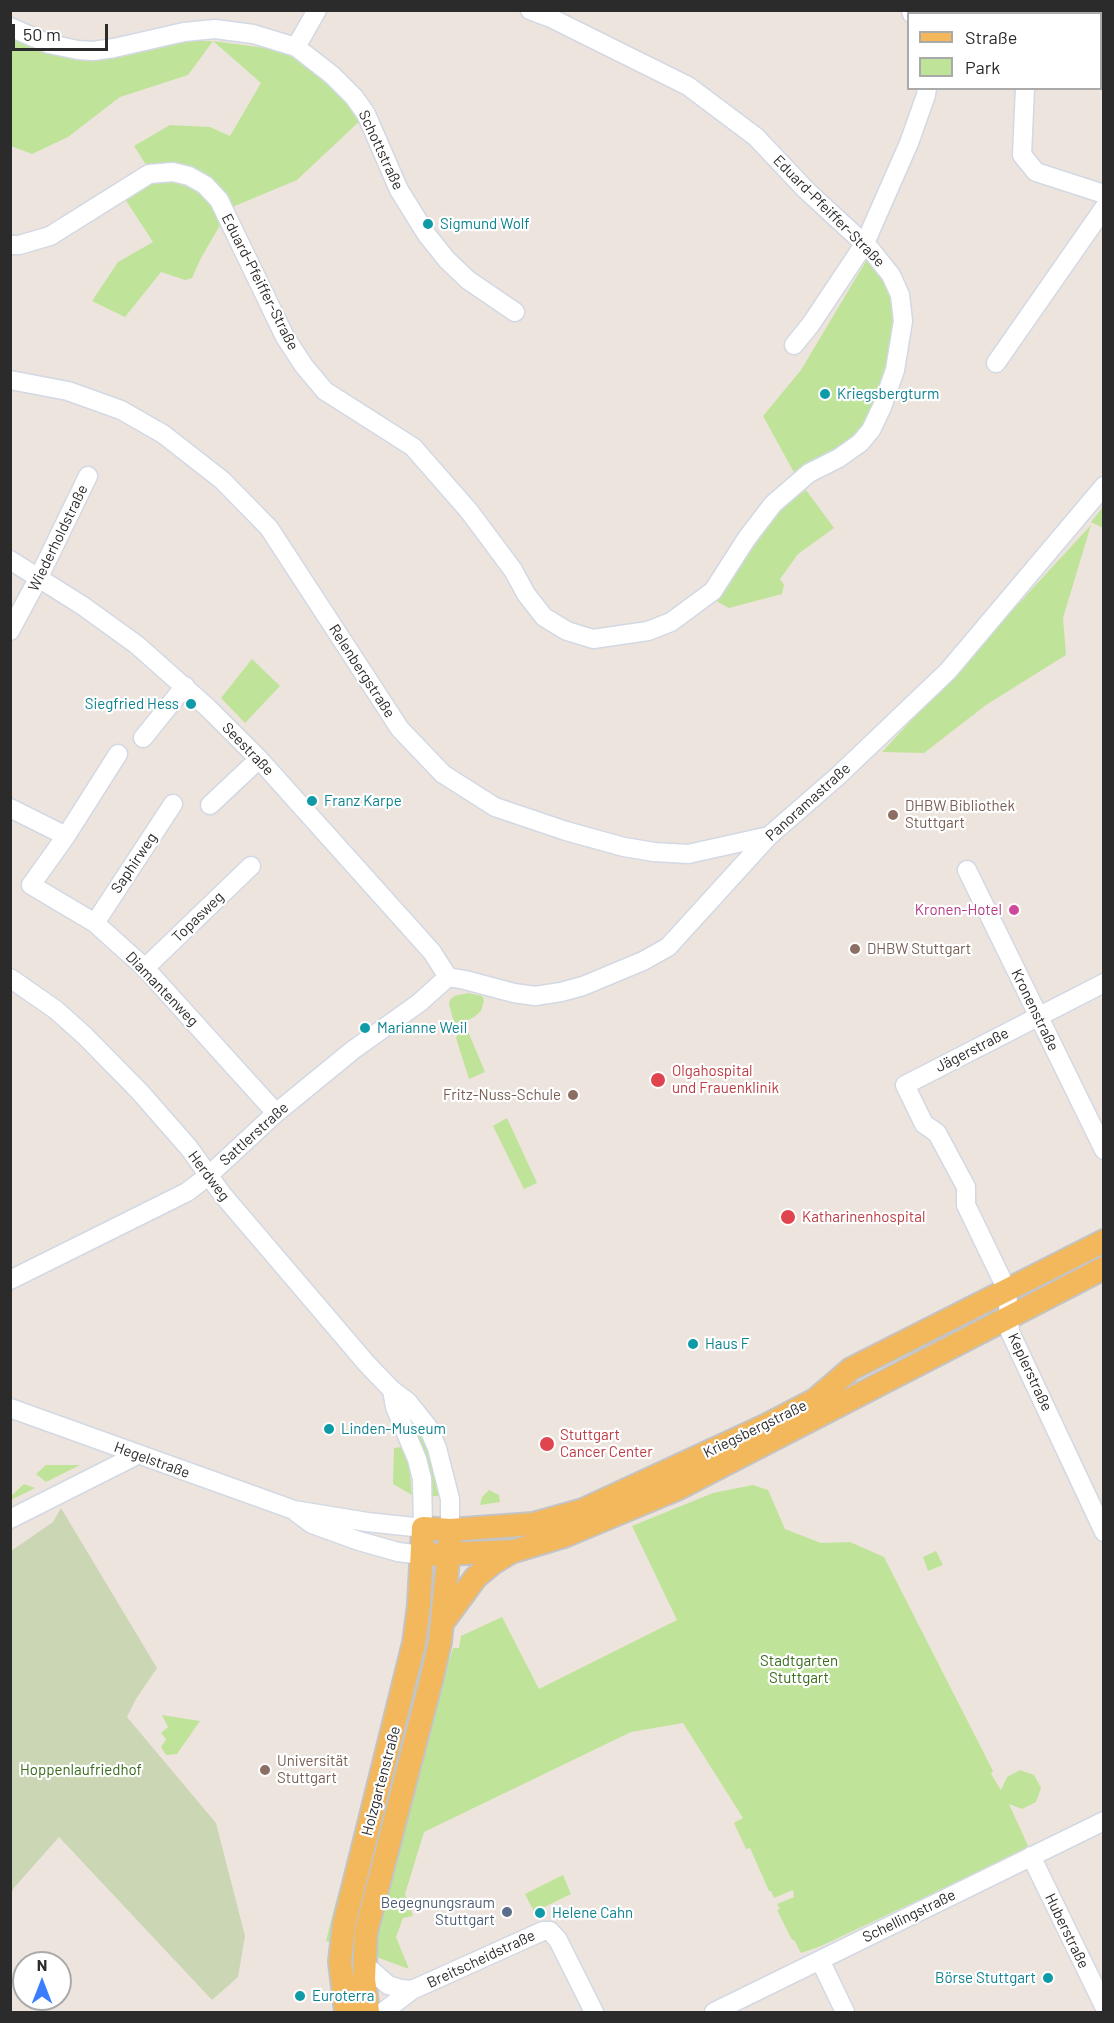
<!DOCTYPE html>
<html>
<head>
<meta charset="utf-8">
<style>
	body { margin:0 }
	#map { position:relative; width:1114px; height:2023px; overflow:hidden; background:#ede4dd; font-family:Barlow,sans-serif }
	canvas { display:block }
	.frame { position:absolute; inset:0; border:12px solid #2b2b2b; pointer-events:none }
	.legend { position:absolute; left:907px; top:12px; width:195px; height:78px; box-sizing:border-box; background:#fff; border:2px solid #aaa; margin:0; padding:8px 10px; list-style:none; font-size:18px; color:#2b2b2b }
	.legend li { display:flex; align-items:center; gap:12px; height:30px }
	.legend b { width:30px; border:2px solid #aaa }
	.north { position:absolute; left:12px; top:1951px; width:60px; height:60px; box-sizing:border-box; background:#fff; border:2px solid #aaa; border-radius:50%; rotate:0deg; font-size:16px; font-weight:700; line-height:24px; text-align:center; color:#2b2b2b }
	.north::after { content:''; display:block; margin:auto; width:21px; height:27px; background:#3b7efd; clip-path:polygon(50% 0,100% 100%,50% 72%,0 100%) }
	.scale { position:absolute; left:12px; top:24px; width:96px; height:27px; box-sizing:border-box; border:3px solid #2b2b2b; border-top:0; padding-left:8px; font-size:18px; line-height:21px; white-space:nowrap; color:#2b2b2b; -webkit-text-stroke:4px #fff; paint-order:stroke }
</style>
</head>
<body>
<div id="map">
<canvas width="1114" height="2023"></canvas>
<div class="frame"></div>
<ul class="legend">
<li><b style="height:8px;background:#f3b75c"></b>Straße</li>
<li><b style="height:16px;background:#bfe499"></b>Park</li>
</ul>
<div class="north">N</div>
<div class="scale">50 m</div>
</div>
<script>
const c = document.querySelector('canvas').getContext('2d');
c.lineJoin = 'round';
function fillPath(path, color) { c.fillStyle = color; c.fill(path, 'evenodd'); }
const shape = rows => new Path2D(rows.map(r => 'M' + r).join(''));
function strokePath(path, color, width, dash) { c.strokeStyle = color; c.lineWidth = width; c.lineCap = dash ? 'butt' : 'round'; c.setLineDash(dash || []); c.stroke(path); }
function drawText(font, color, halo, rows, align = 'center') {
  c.font = font + ' Barlow,sans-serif'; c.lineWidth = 4.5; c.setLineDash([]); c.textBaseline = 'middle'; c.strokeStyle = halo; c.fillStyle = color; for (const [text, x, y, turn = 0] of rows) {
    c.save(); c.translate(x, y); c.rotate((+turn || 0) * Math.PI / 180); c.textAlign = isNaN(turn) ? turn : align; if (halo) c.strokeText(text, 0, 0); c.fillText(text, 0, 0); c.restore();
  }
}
fillPath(shape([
	[10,34,80,57,112,59,190,41,213,41,273,49,307,63,363,118,297,180,230,208,201,258,192,278,185,280,161,272,125,317,92,301,118,262,153,242,123,196,154,177,134,146,170,125,210,127,230,136,261,83,213,41,188,75,120,97,68,137,32,154,11,146],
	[869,256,888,275,895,317,887,367,868,425,850,444,796,476,763,416,801,370],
	[806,490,834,528,798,554,780,579,784,585,782,594,729,608,716,601,781,508],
	[1103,507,1103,528,1091,522],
	[1091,525,1063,618,1066,655,986,705,924,753,882,752],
	[252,659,280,686,245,723,221,698],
	[468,993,482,996,484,1000,481,1011,474,1017,462,1023,456,1024,454,1022,449,1004,450,1000,454,996],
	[467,1029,485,1072,469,1079,456,1038,459,1032],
	[507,1118,537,1183,524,1189,493,1126],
	[412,1422,421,1431,428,1446,441,1496,432,1496,429,1471],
	[402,1447,409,1464,412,1495,393,1484,394,1448],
	[46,1465,80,1465,46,1482,36,1474],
	[24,1484,35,1488,11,1500,11,1496],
	[753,1485,768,1490,785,1529,821,1543,850,1542,884,1557,993,1771,991,1774,1001,1790,1007,1777,1020,1770,1034,1775,1041,1788,1036,1802,1022,1809,1009,1804,1029,1848,821,1946,801,1953,794,1940,792,1940,777,1910,780,1909,777,1904,794,1897,793,1890,774,1898,771,1891,769,1891,750,1848,746,1849,734,1823,743,1818,683,1723,631,1732,424,1832,405,1894,413,1916,403,1918,396,1937,409,1969,371,1955,401,1825,453,1648,459,1648,461,1636,502,1617,539,1689,677,1620,632,1526,713,1493],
	[489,1490,499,1495,500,1502,480,1505,482,1497],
	[936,1551,943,1565,928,1571,923,1557],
	[429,1579,438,1580,426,1668,415,1666],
	[420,1678,423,1681,355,1971,352,1972,346,1957,413,1680],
	[162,1715,200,1721,177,1754,166,1755,161,1747,166,1739,161,1733,168,1727],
	[368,1784,330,1942,326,1941,334,1909],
	[563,1875,571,1894,534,1912,525,1894]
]), '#bfe499');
fillPath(shape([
	[61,1508,157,1668,136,1699,127,1717,216,1823,245,1936,238,1977,212,2000,59,1837,13,1889,11,1896,11,1551,53,1522]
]), '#cbd7b4');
const minor = shape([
	[911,10,912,14],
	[977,10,981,14],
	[10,27,49,44,78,50,93,51,114,48,184,32,215,29,253,34,296,47,332,75,354,97,366,114,399,190,427,235,447,260,468,280,515,312],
	[296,47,317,10],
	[1025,88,1022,155,1036,172,1104,194],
	[10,245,19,245,50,236,149,174,173,172,189,176,205,185,219,200,285,337,304,366,325,391,413,447,469,511,513,570,526,594,544,617,567,631,593,639,648,631,671,622,713,591,747,538,773,504,809,473,839,458,860,443,871,430,882,407,895,370,903,321,900,295,891,275,871,250,806,190,756,137,688,86,551,18,530,10],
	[794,345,811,324,865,243,909,143,926,95,927,88],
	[996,363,1104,208],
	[10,380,68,391,121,410,163,434,222,480,269,528,400,729,443,774,495,807,566,831,624,847,654,852,688,854,769,836],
	[10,560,83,606,137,645,208,708,259,759,432,952,448,977],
	[10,631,39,577,88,476],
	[143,738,185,686],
	[118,754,66,836,31,885,95,923,145,968,276,1113],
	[210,805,259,759],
	[10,808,66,836],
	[967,870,1104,1150],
	[95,923,173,804],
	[145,968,251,866],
	[448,977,465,980,514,993,535,996,561,992,583,986,643,961,668,947,769,836,838,776,948,671,1104,486],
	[10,978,56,1010,85,1036,140,1092,189,1148,222,1194,367,1364,392,1390,408,1402,428,1427,437,1448,450,1499,450,1530],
	[1104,983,905,1085,924,1124,937,1133,966,1187,966,1205,1007,1290,1010,1332,1104,1532],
	[10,1280,187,1192,208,1176,276,1113,353,1050,419,1003,448,977],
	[10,1408,294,1510,367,1522,423,1528,422,1479,417,1459,395,1407,392,1390],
	[297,1513,312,1524,359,1541,398,1552,422,1555],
	[10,1519,137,1455],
	[1031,1856,1104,2006],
	[820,1960,845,2012],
	[363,1963,388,1985,401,1989,412,1990],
	[383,2012,412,1990,543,1931,550,1931,558,1940,594,2012],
	[714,2012,1104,1821]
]);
const major = shape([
	[422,1555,514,1551,564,1536,679,1488,1104,1268],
	[443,1622,476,1577,493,1563,511,1552],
	[346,2012,340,1962,344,1925,414,1643,419,1605,423,1528,450,1530,533,1524,583,1510,767,1425,815,1400,851,1369,1104,1241],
	[368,2012,364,1979,366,1932,431,1681,440,1642,450,1540]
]);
strokePath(minor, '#d2d8e4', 21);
strokePath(major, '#c4c4c4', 26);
strokePath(minor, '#fff', 18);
strokePath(major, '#f3b75c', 22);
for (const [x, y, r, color] of [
	[428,224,6,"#0f9aa8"],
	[825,394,6,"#0f9aa8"],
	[191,704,6,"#0f9aa8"],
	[312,801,6,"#0f9aa8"],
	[893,815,6,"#8d6e63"],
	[1014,910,6,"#d1479c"],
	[855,949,6,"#8d6e63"],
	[365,1028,6,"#0f9aa8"],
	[658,1080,8,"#e0444e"],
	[573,1095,6,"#8d6e63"],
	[788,1217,8,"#e0444e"],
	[693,1344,6,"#0f9aa8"],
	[329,1429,6,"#0f9aa8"],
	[547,1444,8,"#e0444e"],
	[265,1770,6,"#8d6e63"],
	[507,1912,6,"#5c6f8a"],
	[540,1913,6,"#0f9aa8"],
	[1048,1978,6,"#0f9aa8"],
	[300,1996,6,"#0f9aa8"]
]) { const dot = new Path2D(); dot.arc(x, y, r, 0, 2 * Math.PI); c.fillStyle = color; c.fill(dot); strokePath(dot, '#fff', 2); }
drawText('15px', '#2b2b2b', '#fff', [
	["Schottstraße",381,150,65],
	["Eduard-Pfeiffer-Straße",829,211,45],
	["Eduard-Pfeiffer-Straße",260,282,63],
	["Wiederholdstraße",58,538,-64],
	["Relenbergstraße",362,671,57],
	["Seestraße",248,749,46],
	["Panoramastraße",808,802,-42],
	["Saphirweg",134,863,-56],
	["Topasweg",198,917,-44],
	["Diamantenweg",162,989,46],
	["Kronenstraße",1035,1010,64],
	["Jägerstraße",972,1050,-27],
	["Sattlerstraße",254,1134,-42],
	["Herdweg",209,1176,53],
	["Keplerstraße",1030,1372,65],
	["Kriegsbergstraße",755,1429,-26],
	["Hegelstraße",152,1460,20],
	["Holzgartenstraße",381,1781,-75],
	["Schellingstraße",909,1916,-26],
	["Huberstraße",1067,1931,64],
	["Breitscheidstraße",481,1959,-25]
]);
drawText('15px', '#0d838f', '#fff', [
	["Sigmund Wolf",440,224],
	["Kriegsbergturm",837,394],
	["Siegfried Hess",179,704,"right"],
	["Franz Karpe",324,801],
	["Marianne Weil",377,1028],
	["Haus F",705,1344],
	["Linden-Museum",341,1429],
	["Helene Cahn",552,1913],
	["Börse Stuttgart",1036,1978,"right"],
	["Euroterra",312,1996]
], 'left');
drawText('15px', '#785e54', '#fff', [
	["DHBW Bibliothek",905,806],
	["Stuttgart",905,823],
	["DHBW Stuttgart",867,949],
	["Fritz-Nuss-Schule",561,1095,"right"],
	["Universität",277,1761],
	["Stuttgart",277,1778]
], 'left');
drawText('15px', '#b23c85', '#fff', [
	["Kronen-Hotel",1002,910]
], 'right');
drawText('15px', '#be3a42', '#fff', [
	["Olgahospital",672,1071],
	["und Frauenklinik",672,1088],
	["Katharinenhospital",802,1217],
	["Stuttgart",560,1435],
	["Cancer Center",560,1452]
], 'left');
drawText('15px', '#376a19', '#fff', [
	["Stadtgarten",799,1661],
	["Stuttgart",799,1678],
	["Hoppenlaufriedhof",81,1770]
]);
drawText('15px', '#4e5e75', '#fff', [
	["Begegnungsraum",495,1903],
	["Stuttgart",495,1920]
], 'right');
</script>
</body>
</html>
